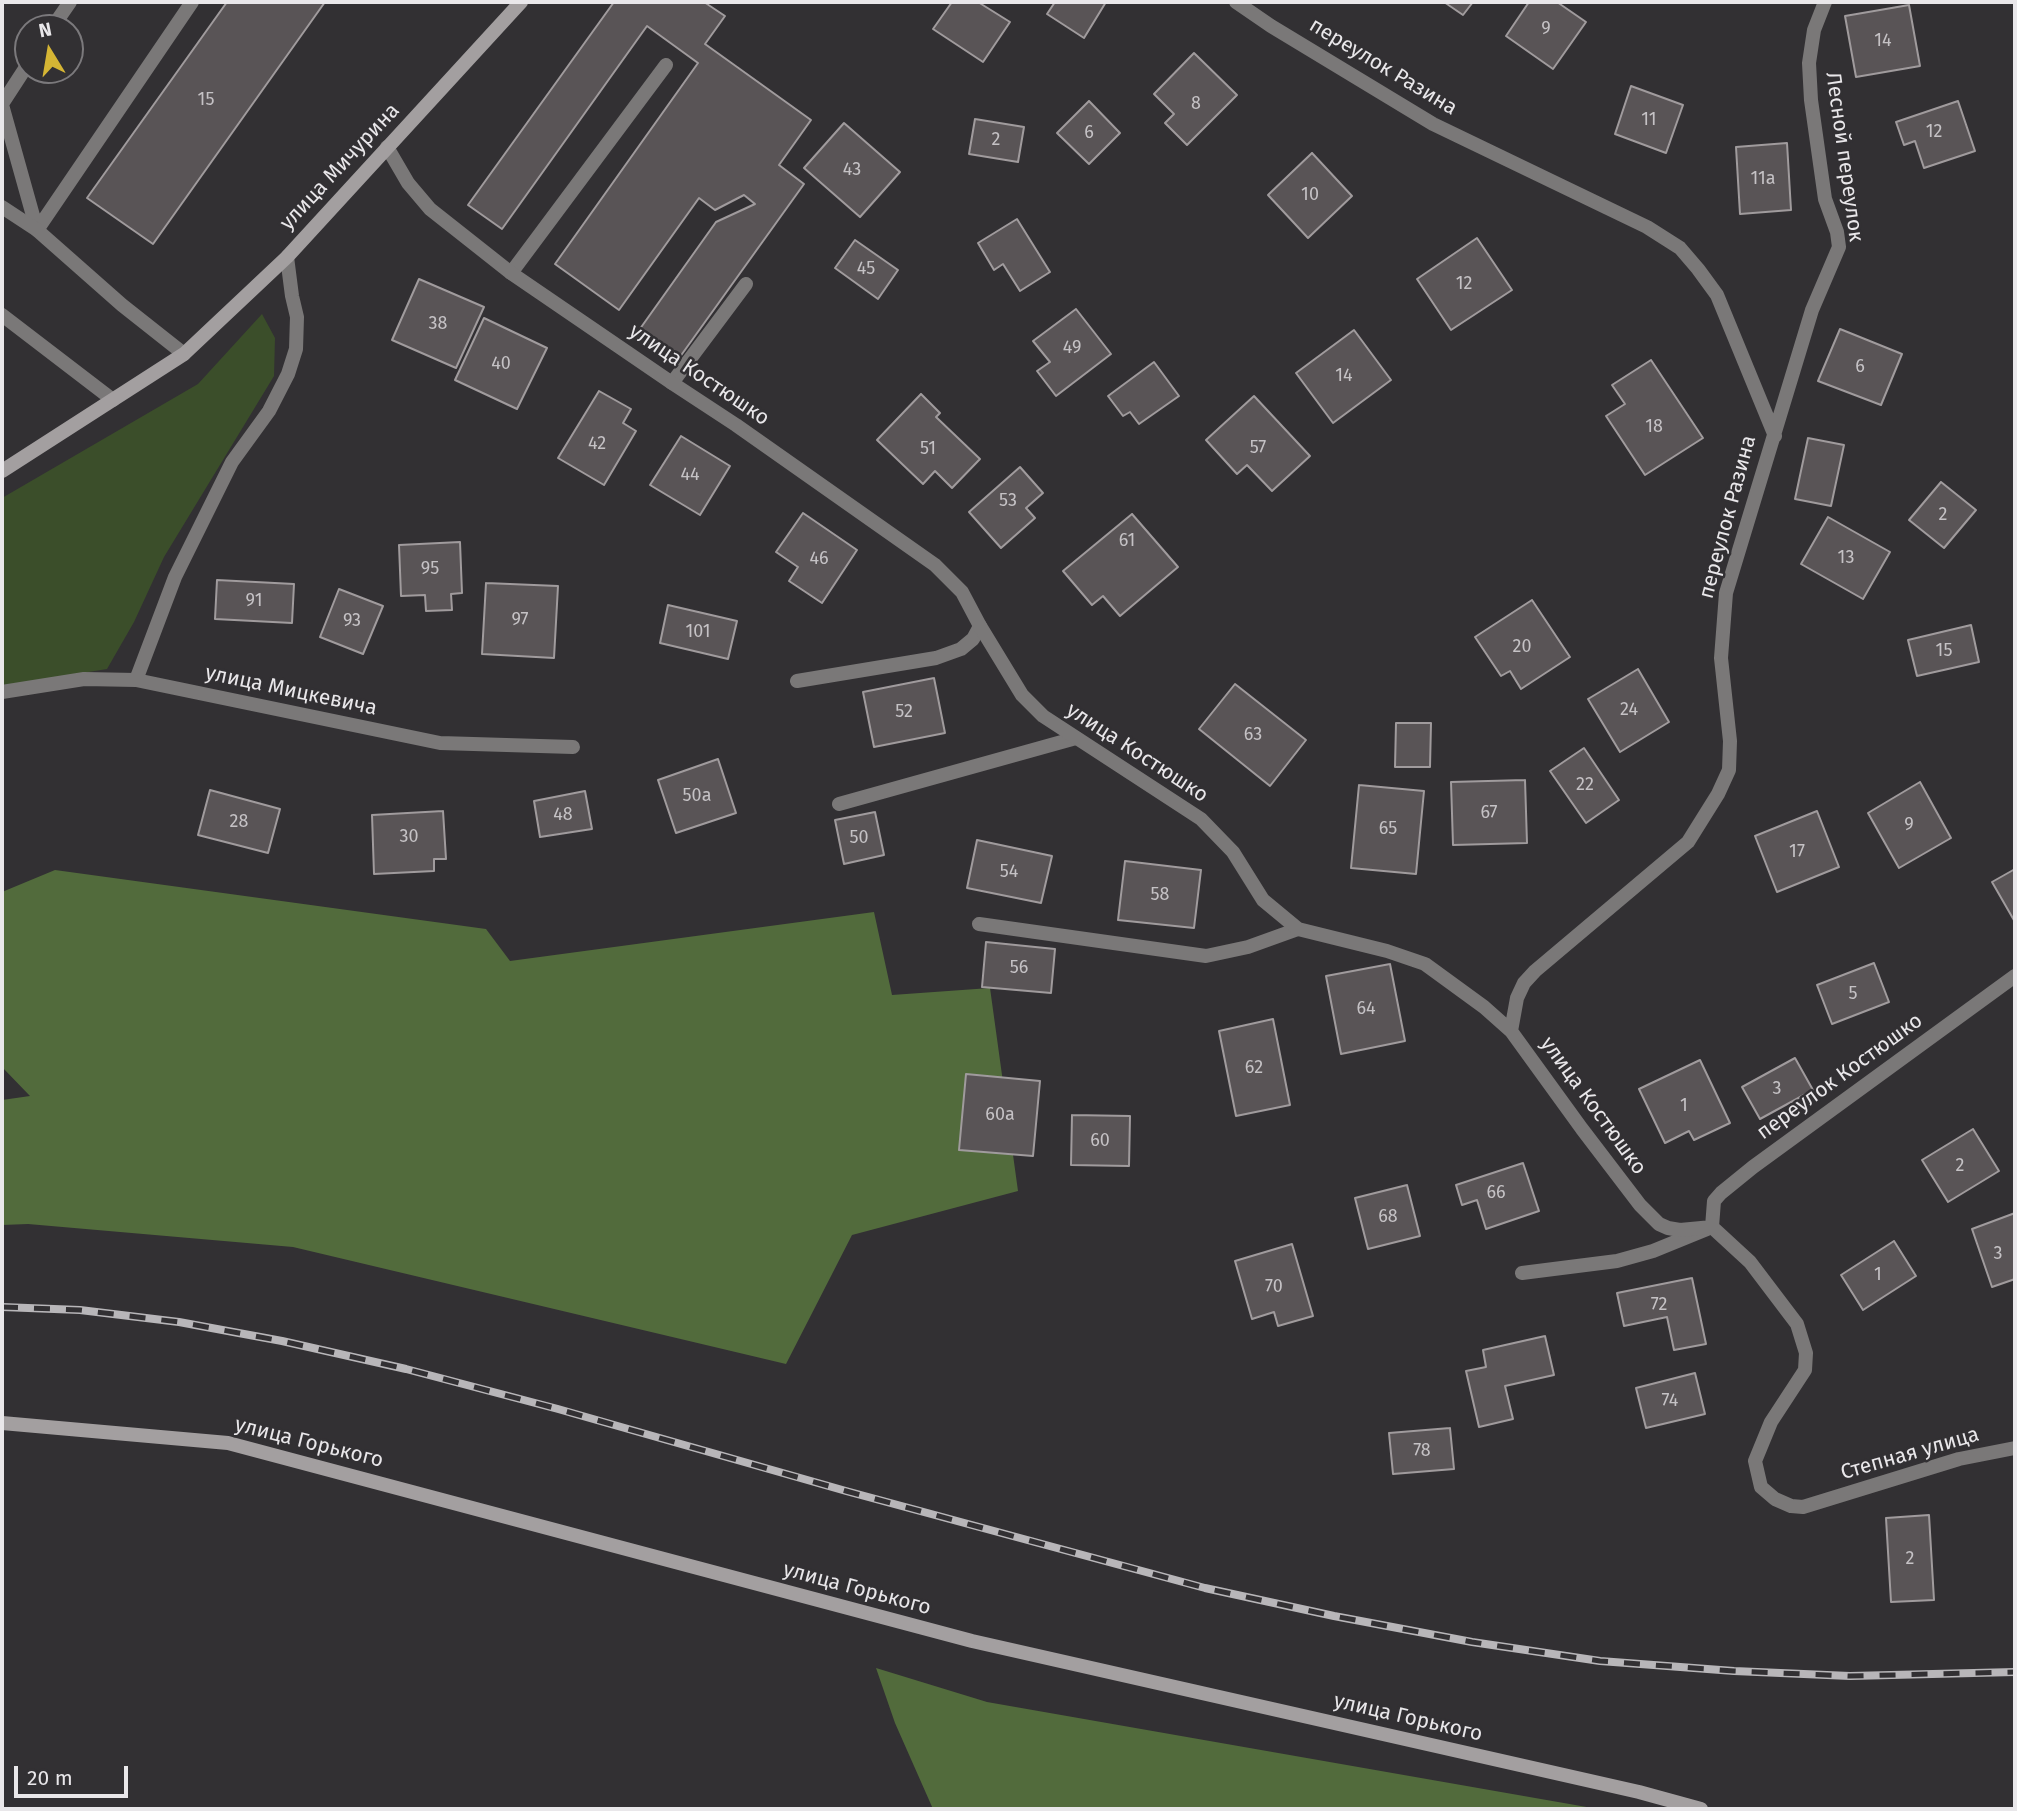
<!DOCTYPE html>
<html>
<head>
<meta charset="utf-8">
<style>
	body { margin:0 }
	#map { position:relative; width:2017px; height:1811px; overflow:hidden; background:#323033; font-family:"Fira Sans",sans-serif }
	canvas { display:block }
	.frame { position:absolute; inset:0; border:4px solid #e9e7ea; pointer-events:none }
	.north { position:absolute; left:14px; top:14px; width:70px; height:70px; box-sizing:border-box; background:#323033; border:2px solid #7b797c; border-radius:50%; rotate:349deg; font-size:19px; font-weight:700; line-height:28px; text-align:center; color:#e9e7ea }
	.north::after { content:''; display:block; margin:auto; width:24px; height:32px; background:#d5b534; clip-path:polygon(50% 0,100% 100%,50% 72%,0 100%) }
	.scale { position:absolute; left:14px; top:1766px; width:114px; height:32px; box-sizing:border-box; border:4px solid #e9e7ea; border-top:0; padding-left:9px; font-size:21px; line-height:24px; white-space:nowrap; color:#e9e7ea; -webkit-text-stroke:5px #323033; paint-order:stroke }
</style>
</head>
<body>
<div id="map">
<canvas width="2017" height="1811"></canvas>
<div class="frame"></div>
<div class="north">N</div>
<div class="scale">20 m</div>
</div>
<script>
const c = document.querySelector('canvas').getContext('2d');
c.lineJoin = 'round';
function fillPath(path, color) { c.fillStyle = color; c.fill(path, 'evenodd'); }
const shape = rows => new Path2D(rows.map(r => 'M' + r).join(''));
function strokePath(path, color, width, dash) { c.strokeStyle = color; c.lineWidth = width; c.lineCap = dash ? 'butt' : 'round'; c.setLineDash(dash || []); c.stroke(path); }
function drawText(font, color, halo, rows, align = 'center') {
  c.font = font + ' "Fira Sans",sans-serif'; c.lineWidth = 5; c.setLineDash([]); c.textBaseline = 'middle'; c.strokeStyle = halo; c.fillStyle = color; for (const [text, x, y, turn = 0] of rows) {
    c.save(); c.translate(x, y); c.rotate((+turn || 0) * Math.PI / 180); c.textAlign = isNaN(turn) ? turn : align; if (halo) c.strokeText(text, 0, 0); c.fillText(text, 0, 0); c.restore();
  }
}
fillPath(shape([
	[262,314,275,338,274,376,164,557,134,622,107,669,2,686,2,498,198,384]
]), '#3b4e2a');
fillPath(shape([
	[55,870,486,929,510,961,874,912,892,995,990,988,1018,1191,852,1235,786,1364,293,1247,28,1224,2,1225,2,1100,30,1096,2,1067,2,892],
	[876,1668,987,1702,1598,1809,933,1809,895,1723]
]), '#526b3c');
const building = shape([
	[227,2,325,2,153,244,87,198,227,2],
	[614,2,704,2,725,16,705,44,811,120,779,165,804,184,677,361,637,333,716,222,755,204,744,195,715,210,699,198,619,310,555,264,698,63,647,26,502,229,468,205,614,2],
	[952,2,978,2,1010,22,983,62,933,29,952,2],
	[1055,2,1106,2,1084,38,1047,14,1055,2],
	[1444,2,1473,2,1463,15,1444,2],
	[1529,2,1557,2,1586,22,1553,69,1506,36,1529,2],
	[1909,5,1920,66,1856,77,1845,16,1909,5],
	[1194,53,1237,95,1187,145,1165,123,1174,114,1154,94,1194,53],
	[1631,86,1683,105,1666,153,1615,134,1631,86],
	[1089,101,1120,133,1089,164,1057,133,1089,101],
	[1958,101,1975,151,1924,168,1915,141,1904,145,1896,122,1958,101],
	[975,119,1024,127,1018,162,969,154,975,119],
	[844,123,900,172,860,217,804,168,844,123],
	[1787,143,1791,210,1740,214,1736,147,1787,143],
	[1312,153,1352,196,1308,238,1268,195,1312,153],
	[1017,219,1050,272,1020,291,1003,264,994,270,978,243,1017,219],
	[1477,238,1512,290,1451,330,1417,279,1477,238],
	[855,240,898,270,878,299,835,268,855,240],
	[419,279,484,307,456,368,392,340,419,279],
	[1076,309,1111,354,1056,396,1037,371,1050,362,1033,341,1076,309],
	[484,318,547,348,517,409,455,380,484,318],
	[1840,329,1902,354,1881,405,1818,381,1840,329],
	[1354,330,1391,380,1333,423,1296,373,1354,330],
	[1651,360,1703,438,1645,475,1606,416,1625,404,1612,385,1651,360],
	[1154,362,1179,396,1139,424,1130,412,1123,416,1108,396,1154,362],
	[599,391,631,409,623,423,636,431,604,485,558,458,599,391],
	[921,394,940,413,936,417,980,459,952,488,935,471,923,484,877,440,921,394],
	[1254,396,1310,456,1272,491,1247,465,1237,474,1206,440,1254,396],
	[681,436,730,466,700,515,650,485,681,436],
	[1808,438,1844,445,1831,506,1795,499,1808,438],
	[1020,467,1043,493,1026,508,1035,518,1001,548,969,512,1020,467],
	[1941,482,1976,510,1944,548,1909,520,1941,482],
	[803,513,857,550,822,603,789,581,798,567,776,552,803,513],
	[1132,514,1178,567,1120,616,1103,596,1092,605,1063,571,1132,514],
	[1828,517,1890,552,1863,599,1801,564,1828,517],
	[460,542,462,593,451,594,452,610,426,611,425,595,401,596,399,545,460,542],
	[217,580,294,584,292,623,215,619,217,580],
	[486,583,558,586,554,658,482,654,486,583],
	[339,589,383,606,363,654,320,637,339,589],
	[1532,600,1570,657,1521,689,1510,671,1501,676,1475,637,1532,600],
	[668,605,737,621,728,659,660,643,668,605],
	[1971,625,1979,662,1917,676,1908,640,1971,625],
	[1638,669,1669,722,1620,752,1588,699,1638,669],
	[934,678,945,733,874,747,863,692,934,678],
	[1235,684,1306,740,1270,786,1199,729,1235,684],
	[1396,723,1431,723,1430,767,1395,767,1396,723],
	[1584,748,1619,800,1586,823,1550,771,1584,748],
	[718,759,736,813,676,833,658,780,718,759],
	[1525,780,1527,843,1453,845,1451,782,1525,780],
	[1920,782,1951,838,1899,868,1868,813,1920,782],
	[1359,785,1424,791,1416,874,1351,868,1359,785],
	[210,790,280,809,268,853,198,835,210,790],
	[585,791,592,829,540,837,534,801,585,791],
	[443,811,446,859,434,859,434,871,374,874,372,815,443,811],
	[1817,811,1839,867,1777,892,1755,836,1817,811],
	[875,812,884,855,844,864,835,820,875,812],
	[977,840,1052,856,1041,903,967,888,977,840],
	[1125,861,1201,870,1194,928,1118,920,1125,861],
	[2015,869,2015,922,1992,882,2015,869],
	[986,942,1055,949,1051,993,982,987,986,942],
	[1874,963,1889,1002,1832,1024,1817,985,1874,963],
	[1390,964,1405,1041,1341,1054,1326,976,1390,964],
	[1273,1019,1290,1105,1236,1116,1219,1031,1273,1019],
	[1795,1058,1813,1090,1760,1119,1742,1087,1795,1058],
	[1700,1060,1730,1123,1694,1140,1689,1131,1665,1143,1639,1089,1700,1060],
	[966,1074,1040,1081,1033,1156,959,1150,966,1074],
	[1072,1115,1130,1116,1129,1166,1071,1165,1072,1115],
	[1973,1129,1999,1171,1948,1202,1922,1160,1973,1129],
	[1523,1163,1539,1211,1486,1229,1477,1200,1462,1205,1456,1185,1523,1163],
	[1407,1185,1420,1236,1368,1249,1355,1198,1407,1185],
	[2015,1213,2015,1279,1992,1287,1972,1229,2015,1213],
	[1894,1241,1916,1276,1863,1310,1841,1275,1894,1241],
	[1292,1244,1313,1316,1278,1326,1274,1312,1252,1319,1235,1261,1292,1244],
	[1692,1278,1706,1344,1674,1350,1667,1317,1624,1326,1617,1293,1692,1278],
	[1545,1336,1554,1375,1505,1386,1513,1419,1479,1427,1466,1371,1486,1367,1483,1350,1545,1336],
	[1695,1373,1705,1414,1646,1428,1636,1388,1695,1373],
	[1450,1428,1454,1469,1393,1474,1389,1433,1450,1428],
	[1929,1515,1934,1600,1891,1602,1886,1518,1929,1515]
]);
fillPath(building, '#595456');
strokePath(building, '#a09b9d', 2);
strokePath(shape([
	[52,28,70,2],
	[2,104,28,64],
	[2,105,37,230],
	[37,230,192,2],
	[511,273,666,65],
	[2,315,113,400],
	[672,383,746,284],
	[797,681,936,658,961,649,973,639,980,626],
	[839,804,1076,738],
	[979,924,1206,956,1248,947,1298,929],
	[1522,1273,1617,1261,1653,1251,1707,1229]
]), '#7a7878', 14);
strokePath(shape([
	[1236,2,1271,26,1433,124,1647,227,1680,248,1698,269,1717,295,1775,436],
	[387,147,408,183,430,209,511,273,672,383,736,425,935,565,962,592,980,626,1022,695,1043,716,1201,819,1233,852,1263,900,1298,929,1387,951,1425,964,1484,1007,1511,1031,1582,1129,1640,1205,1659,1224,1668,1228,1680,1230,1712,1227,1750,1262,1797,1324,1806,1353,1805,1370,1771,1422,1755,1461,1761,1487,1775,1499,1791,1506,1803,1507,1959,1459,2015,1448],
	[2,207,37,230,122,305,184,354],
	[136,680,175,577,232,462,269,411,288,374,296,349,297,317,292,296,287,257],
	[2,692,84,679,136,680,440,743,573,747],
	[1511,1031,1517,998,1524,983,1535,971,1688,842,1718,794,1729,770,1730,741,1721,658,1726,593,1812,310,1839,247,1837,232,1825,199,1811,100,1809,63,1814,30,1825,2],
	[1712,1227,1714,1201,1721,1193,1753,1167,2015,976]
]), '#7a7878', 14);
strokePath(shape([
	[2,471,184,354,287,257,521,2],
	[2,1423,228,1443,972,1641,1639,1792,1701,1809]
]), '#a39fa0', 14);
const rail = shape([
	[2,1307,80,1310,179,1322,282,1341,406,1369,558,1409,846,1491,1205,1588,1334,1616,1472,1642,1600,1661,1734,1671,1850,1676,2015,1672]
]);
strokePath(rail, '#b8b6b9', 8);
strokePath(rail, '#323033', 5, [16]);
drawText('18px', '#c5c2c5', null, [
	["9",1546,29],
	["14",1883,41],
	["15",206,100],
	["8",1196,104],
	["11",1649,120],
	["12",1934,132],
	["6",1089,133],
	["2",996,140],
	["43",852,170],
	["11а",1763,179],
	["10",1310,195],
	["45",866,269],
	["12",1464,284],
	["38",438,324],
	["49",1072,348],
	["40",501,364],
	["6",1860,367],
	["14",1344,376],
	["18",1654,427],
	["42",597,444],
	["57",1258,448],
	["51",928,449],
	["44",690,475],
	["53",1008,501],
	["2",1943,515],
	["61",1127,541],
	["13",1846,558],
	["46",819,559],
	["95",430,569],
	["91",254,601],
	["97",520,620],
	["93",352,621],
	["101",698,632],
	["20",1522,647],
	["15",1944,651],
	["24",1629,710],
	["52",904,712],
	["63",1253,735],
	["22",1585,785],
	["50а",697,796],
	["67",1489,813],
	["48",563,815],
	["28",239,822],
	["9",1909,825],
	["65",1388,829],
	["30",409,837],
	["50",859,838],
	["17",1797,852],
	["54",1009,872],
	["58",1160,895],
	["56",1019,968],
	["5",1853,994],
	["64",1366,1009],
	["62",1254,1068],
	["3",1777,1089],
	["1",1684,1106],
	["60а",1000,1115],
	["60",1100,1141],
	["2",1960,1166],
	["66",1496,1193],
	["68",1388,1217],
	["3",1998,1254],
	["1",1878,1275],
	["70",1274,1287],
	["72",1659,1305],
	["74",1670,1401],
	["78",1422,1451],
	["2",1910,1559]
]);
drawText('21px', '#e9e7ea', '#323033', [
	["переулок Разина",1383,67,31],
	["Лесной переулок",1844,157,82],
	["улица Мичурина",340,167,-47],
	["улица Костюшко",699,375,34],
	["переулок Разина",1728,517,-75],
	["улица Мицкевича",291,691,12],
	["улица Костюшко",1137,753,33],
	["переулок Костюшко",1840,1077,-36],
	["улица Костюшко",1593,1106,54],
	["улица Горького",309,1443,14],
	["Степная улица",1910,1454,-16],
	["улица Горького",857,1589,15],
	["улица Горького",1408,1718,13]
]);
</script>
</body>
</html>
